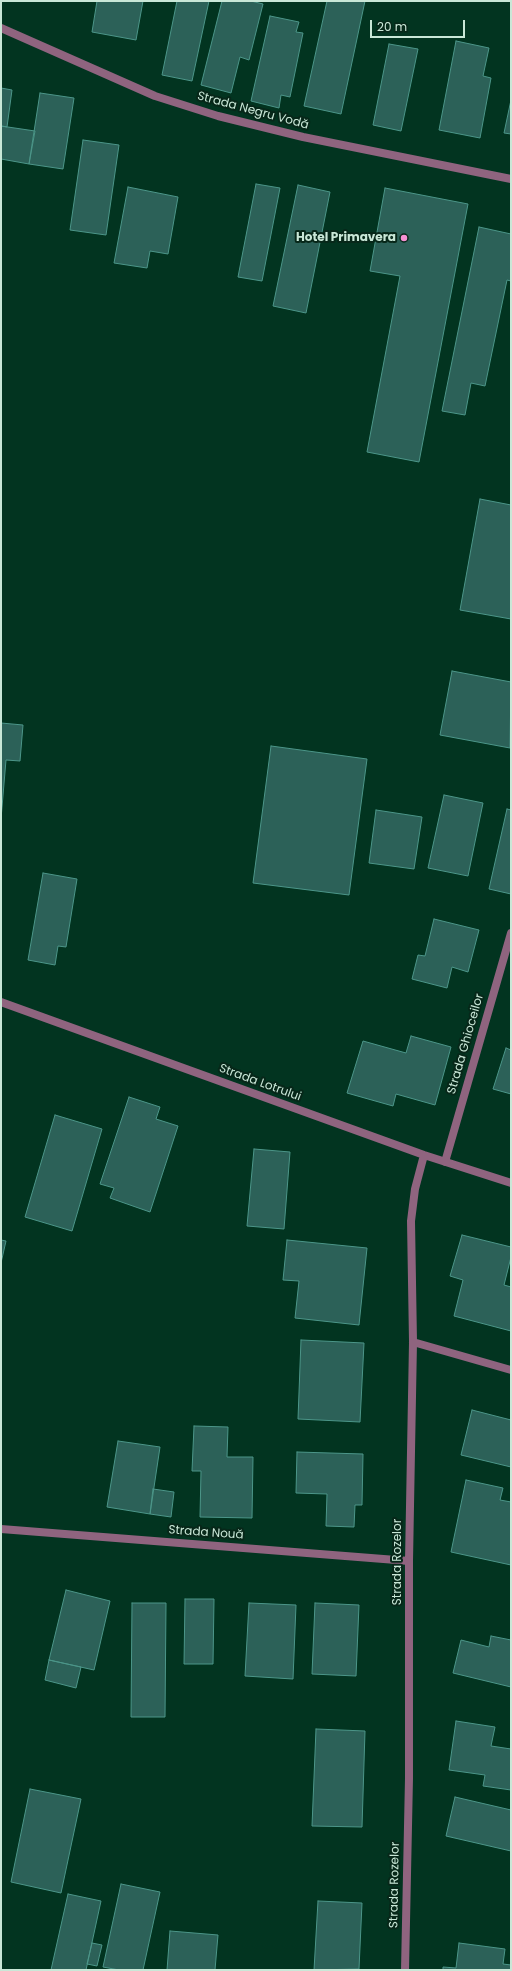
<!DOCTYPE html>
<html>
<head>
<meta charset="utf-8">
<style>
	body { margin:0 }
	#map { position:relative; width:512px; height:1971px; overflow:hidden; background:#023420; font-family:Poppins,sans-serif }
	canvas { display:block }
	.frame { position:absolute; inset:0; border:2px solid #c9e7d7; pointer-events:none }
	.scale { position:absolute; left:370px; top:20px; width:95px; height:18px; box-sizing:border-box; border:2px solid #c9e7d7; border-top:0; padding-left:5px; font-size:12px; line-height:14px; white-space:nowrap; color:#c9e7d7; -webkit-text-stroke:3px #072719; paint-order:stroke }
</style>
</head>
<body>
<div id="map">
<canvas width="512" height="1971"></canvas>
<div class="frame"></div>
<div class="scale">20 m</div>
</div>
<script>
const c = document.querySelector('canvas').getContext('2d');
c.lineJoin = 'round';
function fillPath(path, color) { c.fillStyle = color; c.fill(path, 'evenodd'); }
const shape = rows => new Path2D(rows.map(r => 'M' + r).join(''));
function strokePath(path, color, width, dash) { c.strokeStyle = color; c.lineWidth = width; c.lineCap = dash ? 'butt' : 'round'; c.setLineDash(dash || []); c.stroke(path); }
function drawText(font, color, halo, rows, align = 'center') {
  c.font = font + ' Poppins,sans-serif'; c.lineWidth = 4; c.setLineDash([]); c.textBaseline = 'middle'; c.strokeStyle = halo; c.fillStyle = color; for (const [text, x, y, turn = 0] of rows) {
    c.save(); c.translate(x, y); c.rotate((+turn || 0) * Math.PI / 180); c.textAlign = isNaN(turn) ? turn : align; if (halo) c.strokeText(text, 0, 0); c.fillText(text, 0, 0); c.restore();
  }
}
const building = shape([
	[97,1,143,1,136,40,92,32,97,1],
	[177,1,209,1,192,81,162,75,177,1],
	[222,1,251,1,263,4,249,60,240,57,231,93,201,85,222,1],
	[327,1,365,1,341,114,304,106,327,1],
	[270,16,299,22,296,32,303,33,290,97,281,95,279,108,251,101,270,16],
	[456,41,489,48,483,76,491,78,480,138,439,130,456,41],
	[389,44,418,49,401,131,373,125,389,44],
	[1,88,12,90,7,127,1,126,1,88],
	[40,93,74,98,63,169,29,164,40,93],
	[511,100,511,134,504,133,511,100],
	[1,126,35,131,29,164,1,159,1,126],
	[83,140,119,145,106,235,70,230,83,140],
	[256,184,280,188,262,281,238,277,256,184],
	[298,185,330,192,306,313,273,306,298,185],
	[128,187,178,197,168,254,150,251,147,268,114,263,128,187],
	[385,188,468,204,419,462,367,452,400,276,370,271,385,188],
	[479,227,511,234,511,281,507,280,485,386,471,383,465,415,442,411,479,227],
	[480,499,511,505,511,619,460,610,480,499],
	[452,671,511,682,510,748,440,735,452,671],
	[1,723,23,725,20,761,6,760,1,819,1,723],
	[271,746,367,759,349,895,253,883,271,746],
	[444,795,483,803,468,876,428,868,444,795],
	[507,809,511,810,511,894,489,889,507,809],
	[376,810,422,817,414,869,369,863,376,810],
	[43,873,77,879,66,947,58,946,55,965,28,960,43,873],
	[434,919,479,930,468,972,452,967,447,988,412,979,418,955,425,956,434,919],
	[411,1036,451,1047,435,1105,396,1094,393,1106,347,1093,363,1041,406,1053,411,1036],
	[506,1048,511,1050,511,1094,493,1089,506,1048],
	[129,1097,160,1107,156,1119,178,1126,150,1212,110,1198,114,1188,100,1184,129,1097],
	[55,1115,102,1129,72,1231,25,1217,55,1115],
	[254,1149,290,1152,284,1229,247,1226,254,1149],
	[462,1235,511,1247,511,1257,504,1285,511,1287,511,1331,454,1316,463,1280,450,1276,462,1235],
	[1,1240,6,1241,1,1263,1,1240],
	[287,1240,367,1248,359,1325,295,1318,299,1281,283,1280,287,1240],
	[301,1340,364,1343,360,1422,298,1419,301,1340],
	[472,1410,511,1420,511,1467,461,1455,472,1410],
	[194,1426,228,1427,227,1457,253,1457,252,1518,200,1517,201,1471,192,1471,194,1426],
	[118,1441,160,1447,150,1514,107,1507,118,1441],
	[297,1452,363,1454,362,1505,355,1505,354,1527,326,1526,327,1494,296,1493,297,1452],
	[466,1480,503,1488,500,1500,511,1502,511,1565,451,1552,466,1480],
	[153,1489,174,1492,171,1517,150,1514,153,1489],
	[66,1590,110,1601,94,1670,49,1660,66,1590],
	[185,1599,214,1599,213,1664,184,1664,185,1599],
	[132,1603,166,1603,165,1717,131,1717,132,1603],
	[249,1603,296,1605,293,1679,245,1676,249,1603],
	[315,1603,359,1605,356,1676,312,1674,315,1603],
	[491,1636,511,1640,511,1687,453,1673,461,1640,489,1647,491,1636],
	[49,1660,81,1667,76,1688,45,1680,49,1660],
	[456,1721,495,1727,491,1746,511,1749,511,1790,483,1786,485,1775,449,1770,456,1721],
	[316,1729,365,1731,362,1827,312,1826,316,1729],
	[30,1789,81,1799,61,1893,11,1882,30,1789],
	[455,1797,511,1810,511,1851,446,1836,455,1797],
	[121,1884,160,1892,143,1970,119,1970,103,1967,121,1884],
	[68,1894,101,1901,86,1970,51,1970,68,1894],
	[318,1901,362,1903,359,1969,314,1970,318,1901],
	[170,1931,218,1935,215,1970,167,1970,170,1931],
	[92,1943,102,1945,97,1966,87,1964,92,1943],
	[459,1943,505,1949,503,1964,511,1965,511,1970,443,1970,443,1967,456,1968,459,1943]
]);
fillPath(building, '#2c6158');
strokePath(building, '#4c9689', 1);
strokePath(shape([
	[1,28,155,96,218,116,303,137,511,179],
	[1,1002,424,1155,511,1183],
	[445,1162,511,933],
	[413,1342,511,1370],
	[1,1529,409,1561],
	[405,1970,409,1778,409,1561,413,1342,411,1221,415,1189,424,1155]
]), '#8f647f', 8);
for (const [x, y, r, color] of [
	[404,238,4,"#f591d3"]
]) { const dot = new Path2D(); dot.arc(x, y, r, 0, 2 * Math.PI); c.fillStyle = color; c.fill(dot); strokePath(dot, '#072719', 1.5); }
drawText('12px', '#c9e7d7', '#072719', [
	["Strada Negru Vodă",253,111,15],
	["Strada Ghioceilor",466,1044,-74],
	["Strada Lotrului",260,1083,20],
	["Strada Nouă",206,1533,4],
	["Strada Rozelor",398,1562,-90],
	["Strada Rozelor",395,1885,-89]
]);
drawText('bold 12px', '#c9e7d7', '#072719', [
	["Hotel Primavera",396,238]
], 'right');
</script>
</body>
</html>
